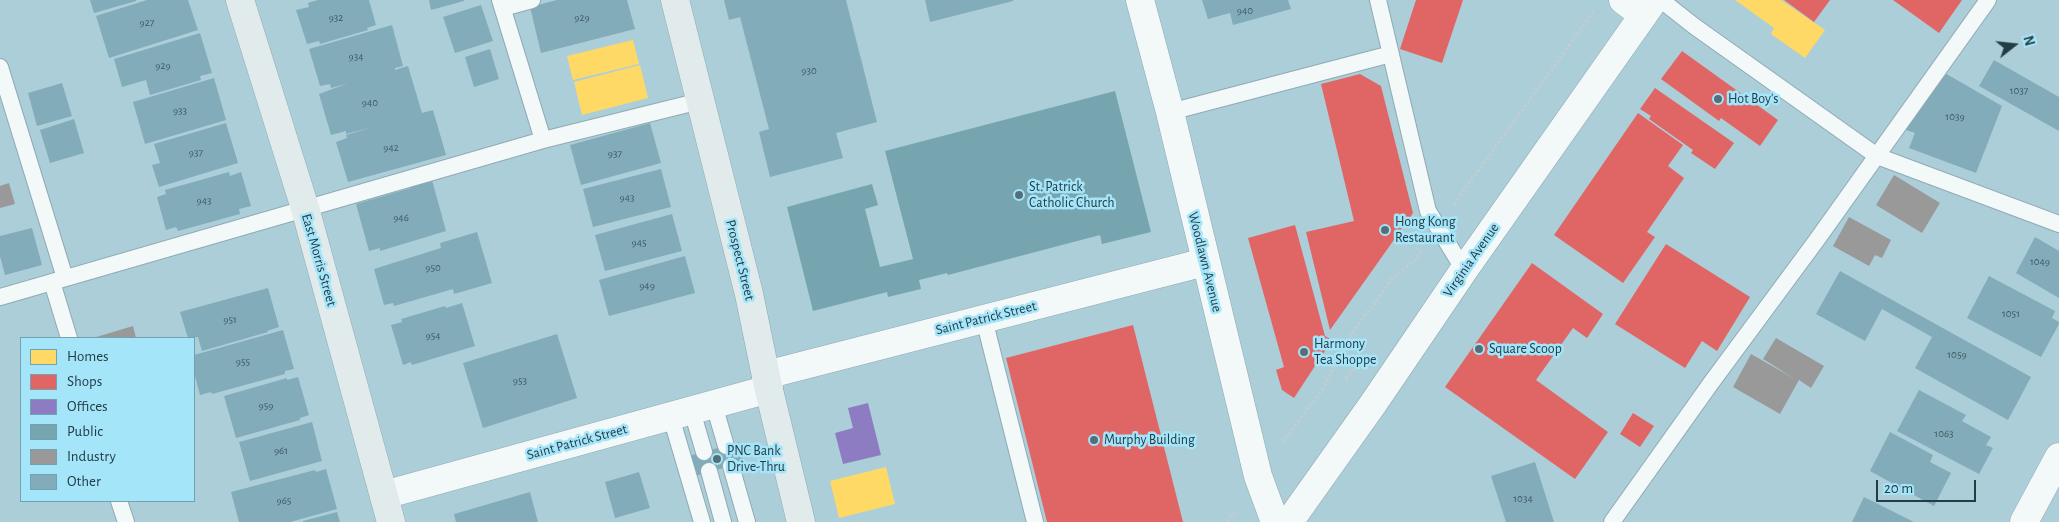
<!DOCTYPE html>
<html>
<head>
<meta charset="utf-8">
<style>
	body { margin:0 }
	#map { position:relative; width:2059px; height:522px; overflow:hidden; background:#acced9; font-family:"Alegreya Sans",sans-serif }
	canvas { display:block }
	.legend { position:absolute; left:20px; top:337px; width:175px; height:165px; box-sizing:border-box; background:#a5e5fa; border:1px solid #71a2b2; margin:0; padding:6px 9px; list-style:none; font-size:15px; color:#233d45 }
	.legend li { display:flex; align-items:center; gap:10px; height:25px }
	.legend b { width:25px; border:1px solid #71a2b2 }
	.north { position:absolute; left:1989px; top:20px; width:50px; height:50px; -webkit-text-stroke:4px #a5e5fa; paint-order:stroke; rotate:74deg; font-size:14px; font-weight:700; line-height:20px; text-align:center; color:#233d45 }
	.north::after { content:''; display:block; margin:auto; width:18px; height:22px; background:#233d45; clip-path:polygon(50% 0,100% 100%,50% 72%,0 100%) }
	.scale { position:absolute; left:1876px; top:480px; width:100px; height:22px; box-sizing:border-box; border:2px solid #233d45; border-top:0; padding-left:6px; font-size:15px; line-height:18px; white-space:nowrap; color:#233d45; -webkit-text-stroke:4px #a5e5fa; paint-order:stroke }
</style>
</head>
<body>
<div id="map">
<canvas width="2059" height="522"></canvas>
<ul class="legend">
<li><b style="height:14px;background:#ffd966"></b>Homes</li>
<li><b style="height:14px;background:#e06666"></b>Shops</li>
<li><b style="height:14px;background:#8e7cc3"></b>Offices</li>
<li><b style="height:14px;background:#76a5af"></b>Public</li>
<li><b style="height:14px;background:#999"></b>Industry</li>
<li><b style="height:14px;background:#82acb9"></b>Other</li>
</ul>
<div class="north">N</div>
<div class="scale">20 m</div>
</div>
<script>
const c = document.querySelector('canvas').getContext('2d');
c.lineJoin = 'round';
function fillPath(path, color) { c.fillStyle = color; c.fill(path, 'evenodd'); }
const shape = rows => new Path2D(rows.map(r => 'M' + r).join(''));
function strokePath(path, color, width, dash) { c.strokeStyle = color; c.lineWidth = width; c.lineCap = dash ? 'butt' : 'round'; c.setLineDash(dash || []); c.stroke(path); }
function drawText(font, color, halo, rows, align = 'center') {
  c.font = font + ' "Alegreya Sans",sans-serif'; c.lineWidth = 5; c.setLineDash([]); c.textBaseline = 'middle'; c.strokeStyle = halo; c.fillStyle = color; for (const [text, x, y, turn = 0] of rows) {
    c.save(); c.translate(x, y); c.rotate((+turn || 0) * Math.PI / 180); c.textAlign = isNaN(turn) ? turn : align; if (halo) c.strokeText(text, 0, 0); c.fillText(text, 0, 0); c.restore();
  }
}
fillPath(shape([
	[1735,0,1781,0,1825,30,1805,58,1771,34,1774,28],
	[633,40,639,64,573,80,567,56],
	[640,65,648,98,582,115,574,82],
	[886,467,895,504,839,518,830,481]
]), '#ffd966');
fillPath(shape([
	[1416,0,1463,0,1442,63,1400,49],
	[1784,0,1830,0,1814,22],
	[1893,0,1962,0,1939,33],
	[1682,51,1778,120,1760,146,1721,118,1719,121,1661,79],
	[1360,74,1381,86,1413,213,1330,330,1306,232,1354,221,1321,84],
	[1655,88,1734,143,1715,169,1691,153,1693,150,1649,119,1651,116,1640,109],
	[1638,113,1683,145,1668,166,1684,178,1647,232,1655,237,1623,283,1554,235],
	[1295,225,1325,336,1332,340,1294,398,1282,390,1276,370,1284,367,1248,238],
	[1666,244,1750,297,1717,351,1702,341,1685,368,1615,324],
	[1532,263,1603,314,1587,338,1573,328,1536,380,1608,432,1575,479,1445,387],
	[1133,325,1183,522,1047,522,1006,358],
	[1633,413,1654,426,1640,447,1620,434]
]), '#e06666');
fillPath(shape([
	[868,403,881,455,843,464,835,433,853,428,848,408]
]), '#8e7cc3');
fillPath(shape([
	[1115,91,1151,232,1102,244,1100,235,948,275,947,273,919,280,921,289,888,297,887,292,813,311,787,207,872,184,878,205,865,209,880,267,913,259,885,151]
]), '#76a5af');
fillPath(shape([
	[1894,175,1940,203,1922,233,1876,205],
	[9,183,15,204,0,208,0,186],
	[1849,217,1891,240,1882,258,1875,255,1869,266,1833,246],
	[133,326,136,338,93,338],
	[1776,338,1824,366,1811,388,1799,380,1780,414,1733,387,1751,354,1795,379,1763,359]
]), '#999');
fillPath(shape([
	[90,0,136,0,136,1,94,13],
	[147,0,188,0,198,30,109,58,96,16],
	[318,0,369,0,376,25,367,28,368,30,320,44,319,41,307,44,296,10,309,7,308,3],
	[429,0,464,0,464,1,431,10],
	[557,0,627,0,635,29,541,53,530,7],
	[724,0,846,0,877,122,836,133,843,158,770,177,759,132,769,129,740,17,729,20],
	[925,0,1013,0,1013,1,930,22],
	[1202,0,1288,0,1291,9,1233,25,1230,13,1208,19],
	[481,5,493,41,455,53,443,17],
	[392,25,403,66,395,68,395,70,408,66,422,113,433,110,446,155,348,182,336,142,347,138,346,135,373,127,346,134,346,131,331,135,319,94,346,84,331,88,330,84,320,86,309,49],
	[200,33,212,73,200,76,201,80,150,95,146,80,122,87,114,59],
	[490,49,499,79,474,87,465,57],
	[1994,60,2059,97,2059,131,1979,86],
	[1943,72,2002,106,1976,173,1909,148,1915,133,1903,129],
	[214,78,226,120,145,144,133,102],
	[62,83,72,116,37,126,28,93],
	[74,119,84,153,50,163,40,130],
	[226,123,238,163,159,187,152,165,160,163,154,144],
	[650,123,661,163,581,185,570,145],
	[661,169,671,207,593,227,583,189],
	[229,172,230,176,241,172,251,206,239,209,240,214,178,231,176,227,166,230,157,197,166,194,165,190],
	[432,180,446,231,380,251,380,248,369,251,356,204,411,188,411,187],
	[672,214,682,251,605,271,595,235],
	[32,228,42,265,5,275,0,256,0,236],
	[477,232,492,283,454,294,453,289,394,306,393,303,384,305,374,269,441,248,440,243],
	[2035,237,2059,251,2059,298,2016,273],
	[685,256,695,293,609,316,599,280],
	[1840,271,2031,377,2008,420,1915,368,1932,337,1882,309,1865,341,1816,314],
	[1989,276,2055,311,2052,318,2059,322,2059,324,2041,357,1967,318],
	[268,288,279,327,267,331,268,332,202,351,198,337,188,338,180,312],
	[462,303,475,346,412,365,411,362,403,365,391,325,402,322,401,319,445,306,446,308],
	[283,330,294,369,285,371,285,374,212,394,211,392,200,395,194,372,194,355],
	[557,334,577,398,483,428,463,363],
	[298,377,309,415,300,418,300,420,236,438,224,396,287,378,287,380],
	[1919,390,1966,415,1962,421,1991,437,1986,445,1993,448,1979,474,1897,431],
	[312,422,322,461,250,481,239,442],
	[1890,432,1933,455,1930,462,1951,473,1934,506,1870,471],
	[739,442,744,462,695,476,689,456],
	[1535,462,1554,522,1506,522,1491,476],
	[326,469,337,509,290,522,239,522,231,492,315,470,316,472],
	[639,472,650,508,615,518,605,482],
	[530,492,538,522,456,522,454,514],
	[1864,497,1914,522,1852,522],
	[337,512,340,522,303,522,303,521]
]), '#82acb9');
const service = shape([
	[500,0,543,140],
	[1378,0,1428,211,1464,270],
	[1661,0,1694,26,1877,156,2059,224],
	[503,8,532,0],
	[0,67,65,278],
	[1170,112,1391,54],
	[52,282,69,338],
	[0,297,543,140,700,101],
	[984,319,1035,522],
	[714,405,726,446],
	[692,411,704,452],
	[671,417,702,522],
	[731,466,747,522],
	[709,471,723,522],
	[119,501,126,522],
	[1612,522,1711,383,1816,241,1988,0]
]);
const minor = shape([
	[1140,0,1170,112,1258,476,1275,522],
	[1623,0,1643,15],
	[766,375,1205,262],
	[384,495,769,389],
	[2024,522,2059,457]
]);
const tertiary = shape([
	[1289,522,1373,404,1464,270,1654,0]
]);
const secondary = shape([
	[240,0,305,208,391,522],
	[675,0,749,294,768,386,801,522]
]);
strokePath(service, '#8faab3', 18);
strokePath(minor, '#8faab3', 29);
strokePath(tertiary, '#8faab3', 29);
strokePath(secondary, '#8faab3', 29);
strokePath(shape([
	[1454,204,1594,11],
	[1346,379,1362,357],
	[1283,442,1323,389,1347,340,1392,279,1416,259,1422,250],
	[1228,522,1237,509]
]), '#c3cdd0', 3, [2.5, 2.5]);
strokePath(service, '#f3f8f9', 16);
strokePath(minor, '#f3f8f9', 28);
strokePath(tertiary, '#f3f8f9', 28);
strokePath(secondary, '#e2ebeb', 28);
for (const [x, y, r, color] of [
	[1718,99,5,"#537079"],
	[1019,195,5,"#537079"],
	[1385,230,5,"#537079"],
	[1479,349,5,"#537079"],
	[1304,352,5,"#537079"],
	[1094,440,5,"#537079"],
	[717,459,5,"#537079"]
]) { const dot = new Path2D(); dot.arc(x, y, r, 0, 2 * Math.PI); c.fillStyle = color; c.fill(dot); strokePath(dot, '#a5e5fa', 2); }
drawText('11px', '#3b5962', null, [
	["940",1245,11],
	["932",336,18],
	["929",582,18],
	["927",147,23],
	["934",356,57],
	["929",163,66],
	["930",809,71],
	["1037",2019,91],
	["940",370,103],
	["933",180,111],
	["1039",1955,117],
	["942",391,148],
	["937",196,153],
	["937",615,154],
	["943",627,198],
	["943",204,201],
	["946",401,218],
	["945",639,243],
	["1049",2040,262],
	["950",433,268],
	["949",647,286],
	["1051",2011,314],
	["951",230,320],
	["954",433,336],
	["1059",1957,355],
	["955",243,362],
	["953",520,381],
	["959",266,406],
	["1063",1944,434],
	["961",281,451],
	["1034",1523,499],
	["965",284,501]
]);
drawText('14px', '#233d45', '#a5e5fa', [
	["Hot Boy's",1728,99],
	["St. Patrick",1029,187],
	["Catholic Church",1029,203],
	["Hong Kong",1395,222],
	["Restaurant",1395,238],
	["Harmony",1314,344],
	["Tea Shoppe",1314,360],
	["Square Scoop",1489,349],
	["Murphy Building",1104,440],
	["PNC Bank",727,451],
	["Drive-Thru",727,467]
], 'left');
drawText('14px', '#233d45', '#a5e5fa', [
	["East Morris Street",319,260,74],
	["Prospect Street",740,260,76],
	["Virginia Avenue",1471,260,-55],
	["Woodlawn Avenue",1205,262,76],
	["Saint Patrick Street",986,318,-14],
	["Saint Patrick Street",577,442,-15]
]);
</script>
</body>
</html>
